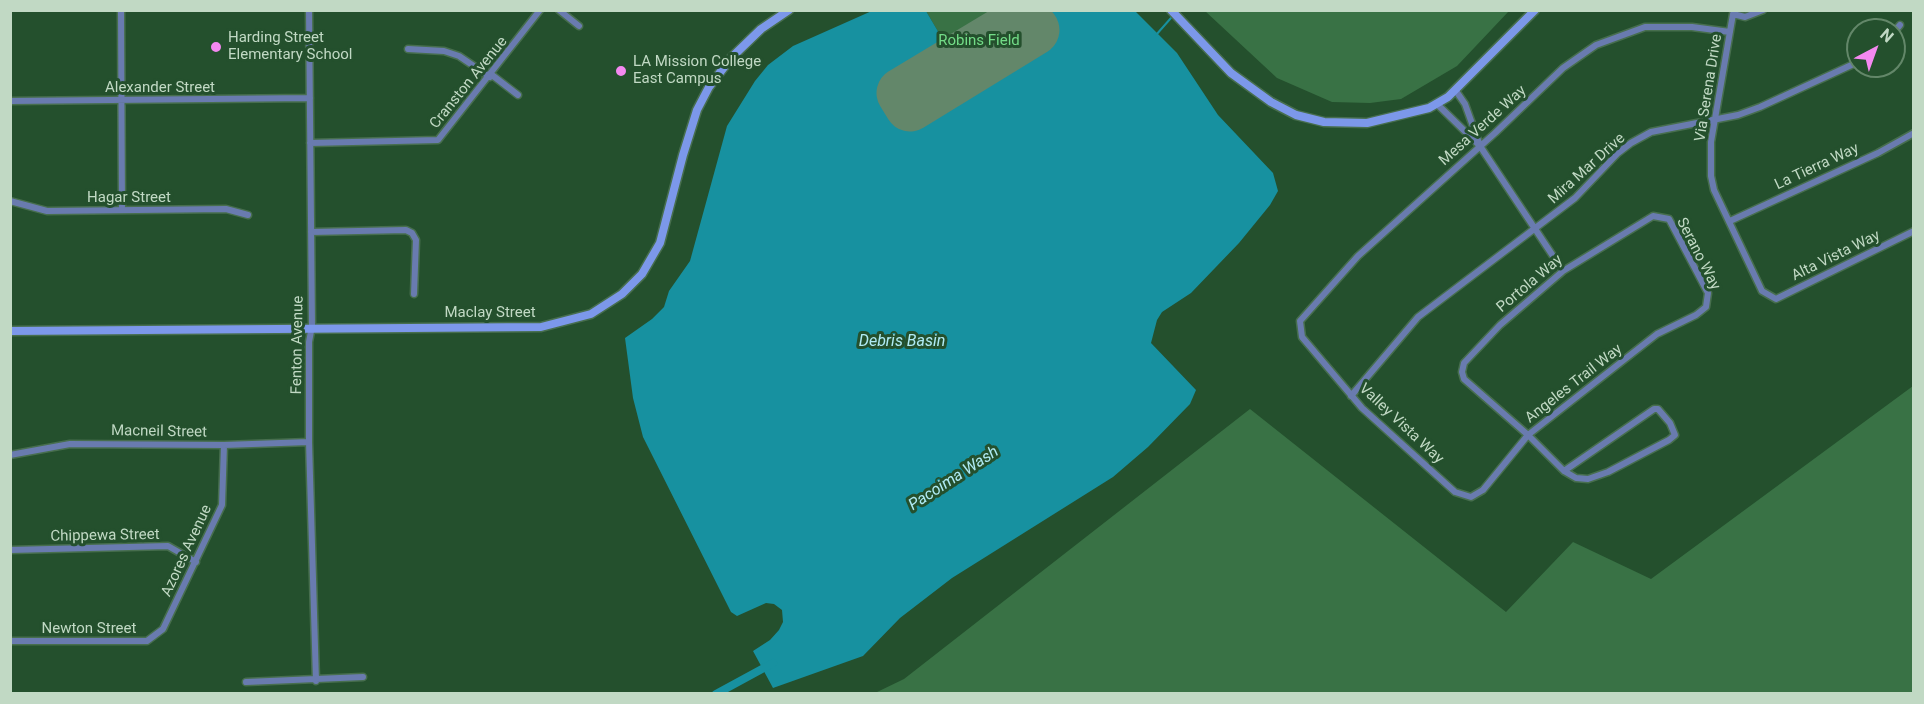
<!DOCTYPE html>
<html>
<head>
<meta charset="utf-8">
<style>
	body { margin:0 }
	#map { position:relative; width:1924px; height:704px; overflow:hidden; background:#24502d; font-family:Roboto,sans-serif }
	canvas { display:block }
	.frame { position:absolute; inset:0; border:12px solid #c1d9c4; pointer-events:none }
	.north { position:absolute; left:1846px; top:18px; width:60px; height:60px; box-sizing:border-box; background:#24502d; border:2px solid #638769; border-radius:50%; rotate:41deg; font-size:16px; font-weight:700; line-height:24px; text-align:center; color:#c1d9c4 }
	.north::after { content:''; display:block; margin:auto; width:21px; height:27px; background:#f489f0; clip-path:polygon(50% 0,100% 100%,50% 72%,0 100%) }
</style>
</head>
<body>
<div id="map">
<canvas width="1924" height="704"></canvas>
<div class="frame"></div>
<div class="north">N</div>
</div>
<script>
const c = document.querySelector('canvas').getContext('2d');
c.lineJoin = 'round';
function fillPath(path, color) { c.fillStyle = color; c.fill(path, 'evenodd'); }
const shape = rows => new Path2D(rows.map(r => 'M' + r).join(''));
function strokePath(path, color, width, dash) { c.strokeStyle = color; c.lineWidth = width; c.lineCap = dash ? 'butt' : 'round'; c.setLineDash(dash || []); c.stroke(path); }
function drawText(font, color, halo, rows, align = 'center') {
  c.font = font + ' Roboto,sans-serif'; c.lineWidth = 6; c.setLineDash([]); c.textBaseline = 'middle'; c.strokeStyle = halo; c.fillStyle = color; for (const [text, x, y, turn = 0] of rows) {
    c.save(); c.translate(x, y); c.rotate((+turn || 0) * Math.PI / 180); c.textAlign = isNaN(turn) ? turn : align; if (halo) c.strokeText(text, 0, 0); c.fillText(text, 0, 0); c.restore();
  }
}
fillPath(shape([
	[926,11,995,11,1003,23,1027,11,1044,36,910,116,891,83,949,50],
	[1205,11,1509,11,1457,66,1401,99,1370,103,1332,102,1277,78],
	[1913,386,1913,693,875,693,904,679,1250,409,1506,612,1573,542,1651,579]
]), '#397245');
fillPath(shape([
	[874,10,926,11,949,50,892,83,910,116,1044,36,1027,11,1135,11,1177,53,1218,115,1273,173,1278,191,1270,205,1239,243,1191,293,1162,312,1157,320,1151,343,1196,390,1190,404,1148,447,1113,477,952,578,900,618,863,656,773,688,753,651,770,640,779,630,783,622,782,610,774,604,766,603,737,616,731,612,643,437,633,398,625,338,652,319,664,307,669,291,690,261,727,126,755,81,768,65,793,46]
]), '#1791a0');
strokePath(shape([
	[1156,35,1178,10]
]), '#1791a0', 2);
strokePath(shape([
	[716,694,773,663]
]), '#1791a0', 8);
strokePath(shape([
	[1025,19,1034,30,910,106,902,93,1025,19]
]), '#63876a', 51);
const street = shape([
	[121,10,122,210],
	[309,10,312,326,309,342,309,442,316,681],
	[559,10,579,26],
	[1736,10,1733,14,1711,142,1711,176,1714,190,1762,291,1776,299,1914,231],
	[1733,14,1745,17,1763,10],
	[1894,32,1900,25],
	[408,49,444,51,459,56,490,77],
	[492,75,518,95],
	[1456,91,1465,104,1479,143],
	[10,101,310,98],
	[1437,104,1480,146,1563,271],
	[310,143,438,140,540,10],
	[10,201,47,211,226,209,248,215],
	[1730,221,1878,153,1914,133],
	[311,232,406,230,412,233,416,240,414,294],
	[1351,396,1418,317,1575,198,1618,153,1631,143,1651,132,1738,115,1760,107,1858,62],
	[10,455,70,444,224,445,309,442],
	[1564,471,1654,409,1658,409,1670,423,1675,435,1669,440,1608,472,1588,479,1576,478,1564,471,1528,435,1464,379,1462,372,1464,363,1500,325,1563,271,1653,216,1669,219,1708,293,1706,307,1696,315,1657,334,1528,435,1483,490,1471,497,1455,492,1362,408,1302,337,1300,321,1358,256,1495,133,1563,68,1596,45,1645,27,1692,27,1730,32],
	[10,550,168,546,196,562],
	[10,641,147,641,163,629,222,505,224,445],
	[246,682,363,677]
]);
const secondary = shape([
	[1171,10,1231,73,1271,102,1296,115,1324,122,1367,123,1429,108,1448,97,1535,10],
	[10,331,541,327,591,314,622,294,642,274,660,243,683,155,697,110,709,87,731,58,761,29,789,10]
]);
strokePath(street, '#476e4e', 9);
strokePath(secondary, '#476e4e', 11);
strokePath(street, '#697baf', 6);
strokePath(secondary, '#7c98ea', 8);
for (const [x, y, r, color] of [
	[216,47,6,"#f489f0"],
	[621,71,6,"#f489f0"]
]) { const dot = new Path2D(); dot.arc(x, y, r, 0, 2 * Math.PI); c.fillStyle = color; c.fill(dot); strokePath(dot, '#24502d', 2); }
drawText('15px', '#c1d9c4', '#24502d', [
	["Harding Street",228,38],
	["Elementary School",228,55],
	["LA Mission College",633,62],
	["East Campus",633,79]
], 'left');
drawText('15px', '#73dc87', '#24502d', [
	["Robins Field",979,41]
]);
drawText('15px', '#c1d9c4', '#24502d', [
	["Cranston Avenue",469,83,-51],
	["Alexander Street",160,88],
	["Via Serena Drive",1709,88,-81],
	["Mesa Verde Way",1483,126,-42],
	["La Tierra Way",1817,167,-25],
	["Mira Mar Drive",1587,169,-42],
	["Hagar Street",129,198],
	["Serano Way",1698,254,63],
	["Alta Vista Way",1836,256,-26],
	["Portola Way",1530,284,-40],
	["Maclay Street",490,313],
	["Fenton Avenue",298,345,-89],
	["Angeles Trail Way",1574,384,-38],
	["Valley Vista Way",1401,424,43],
	["Macneil Street",159,432,1],
	["Chippewa Street",105,536,-1],
	["Azores Avenue",187,551,-65],
	["Newton Street",89,629]
]);
drawText('italic 16px', '#b0ebf5', '#24502d', [
	["Debris Basin",902,342],
	["Pacoima Wash",954,479,-33]
]);
</script>
</body>
</html>
